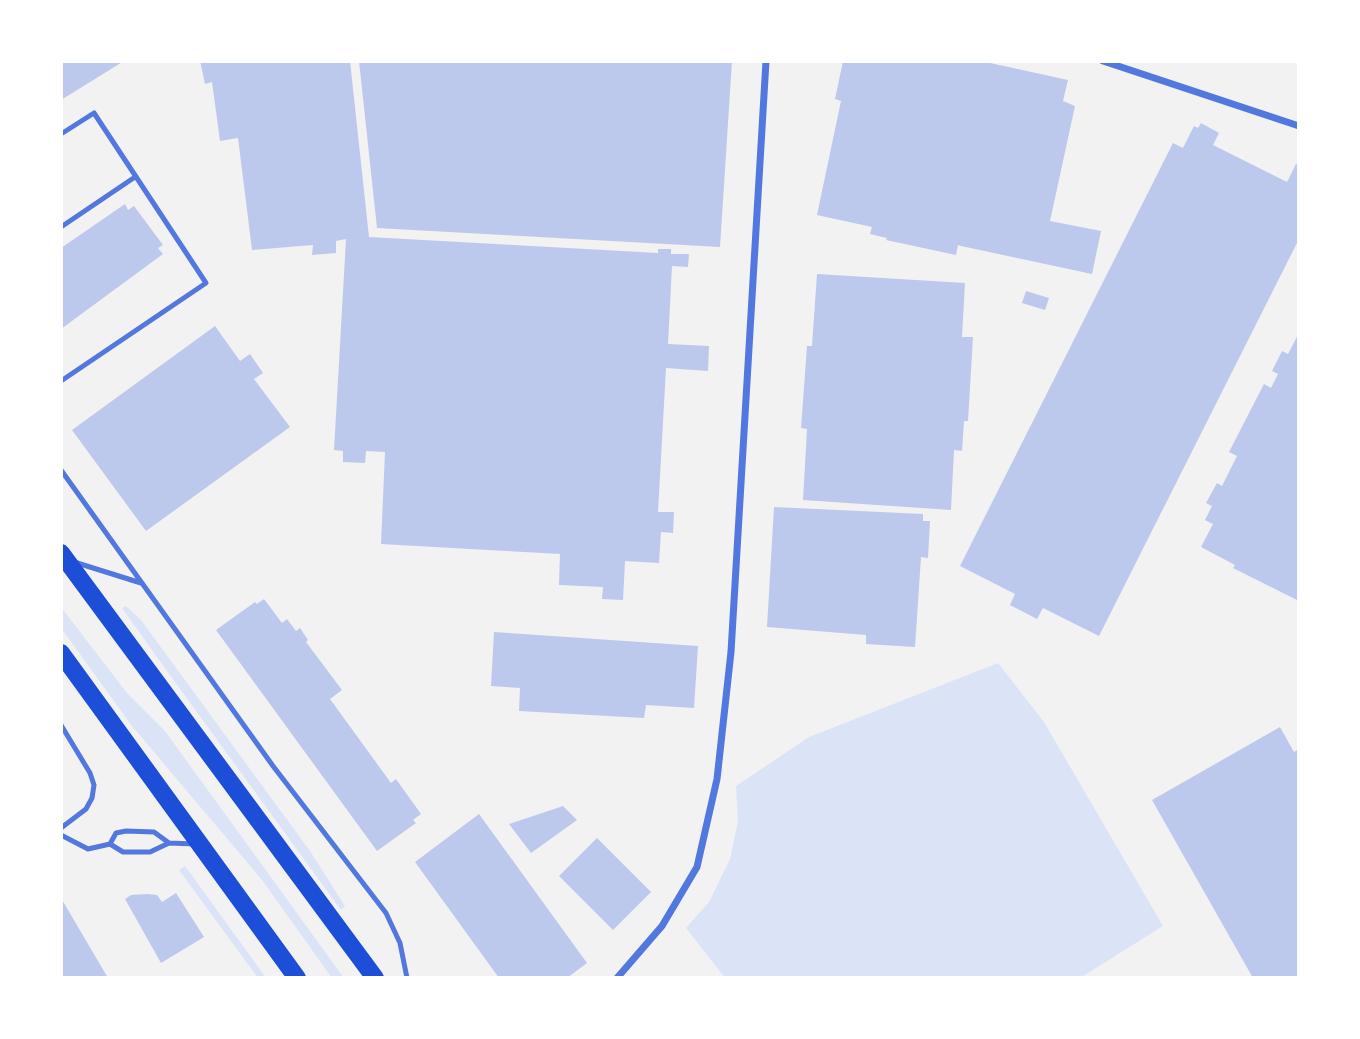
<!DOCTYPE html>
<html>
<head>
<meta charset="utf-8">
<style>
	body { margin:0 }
	#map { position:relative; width:1360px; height:1039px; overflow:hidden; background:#f2f2f2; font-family:"PT Sans Narrow",sans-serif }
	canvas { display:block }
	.frame { position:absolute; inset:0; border:63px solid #fff; pointer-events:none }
</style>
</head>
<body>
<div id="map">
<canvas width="1360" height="1039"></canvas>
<div class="frame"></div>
</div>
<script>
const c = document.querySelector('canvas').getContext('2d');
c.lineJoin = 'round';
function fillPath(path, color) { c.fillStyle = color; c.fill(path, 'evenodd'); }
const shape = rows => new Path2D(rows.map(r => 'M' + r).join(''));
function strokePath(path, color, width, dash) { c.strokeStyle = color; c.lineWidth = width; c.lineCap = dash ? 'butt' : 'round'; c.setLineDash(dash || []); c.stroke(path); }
fillPath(shape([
	[126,606,141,620,310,851,345,906,341,910,159,660,122,608],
	[61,607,127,693,165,731,344,978,332,978,262,880,132,726,61,628],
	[998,663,1044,722,1163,926,1080,978,725,978,686,928,709,902,730,859,738,822,736,786,809,737],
	[185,866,264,975,261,978,258,978,179,870]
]), '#dbe4f7');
fillPath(shape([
	[61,61,124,61,61,100],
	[200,61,350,61,369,237,658,253,658,249,671,249,671,254,689,254,688,267,672,266,668,344,709,346,708,371,666,368,658,512,674,512,673,533,661,532,659,563,625,561,623,600,602,599,603,587,559,585,560,554,381,544,385,452,366,451,365,463,343,462,343,451,334,450,346,239,336,241,336,253,312,255,313,245,252,250,238,138,220,141,212,82,205,84],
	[359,61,732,61,720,247,377,228],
	[843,61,981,61,1068,80,1063,101,1075,106,1050,221,1101,231,1092,274,961,246,958,245,956,255,886,240,887,238,870,234,872,227,817,215,841,101,835,99],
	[1201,123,1219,133,1213,145,1287,182,1296,164,1299,166,1299,239,1099,636,1043,608,1037,619,1010,605,1015,594,960,566,1173,143,1183,148,1194,126,1198,128],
	[125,204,128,210,134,206,163,245,158,248,163,254,61,329,61,248],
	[817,274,965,283,962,337,973,337,968,421,964,421,962,451,954,450,951,510,803,500,807,429,801,428,807,346,812,346],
	[1026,291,1049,298,1045,310,1022,303],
	[215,326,240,361,250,354,263,373,254,379,290,427,146,531,72,430],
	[1299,333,1299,601,1233,568,1235,565,1201,547,1213,524,1205,520,1212,506,1206,503,1217,483,1222,486,1237,456,1229,452,1264,384,1271,388,1278,374,1272,371,1282,351,1288,354],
	[774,507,923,514,923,521,930,521,928,558,921,557,915,647,866,644,866,635,767,627],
	[264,599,282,623,287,619,296,631,300,628,308,640,306,642,342,690,330,699,391,783,396,779,421,814,413,820,416,823,377,851,216,630,255,602,257,604],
	[494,632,698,646,694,708,646,705,644,718,519,711,520,688,491,686],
	[1280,727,1294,752,1299,749,1299,978,1253,978,1152,800],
	[563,806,577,820,531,853,509,824],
	[479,814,587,963,567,978,499,978,415,862],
	[597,838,651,892,613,930,559,876],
	[176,893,204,937,161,963,125,899,131,895,147,894,157,895,162,902],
	[61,898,108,978,61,978]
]), '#bdc9ec');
strokePath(shape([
	[61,134,94,113,206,283,61,381],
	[61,227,135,177],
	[61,470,273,766,386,913,400,943,407,978],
	[74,562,141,583],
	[61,725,90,773,94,785,92,798,86,809,61,828],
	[61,835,88,849,110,844,123,852,150,852,169,843,195,844],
	[110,844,116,833,126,831,154,832,169,843]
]), '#5277de', 5);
strokePath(shape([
	[1103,61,1299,126],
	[617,978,662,926,697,867,717,779,731,652,766,61]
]), '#5277de', 7);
strokePath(shape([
	[61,553,375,978],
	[61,653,297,978]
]), '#1d4ed8', 18);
</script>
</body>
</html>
